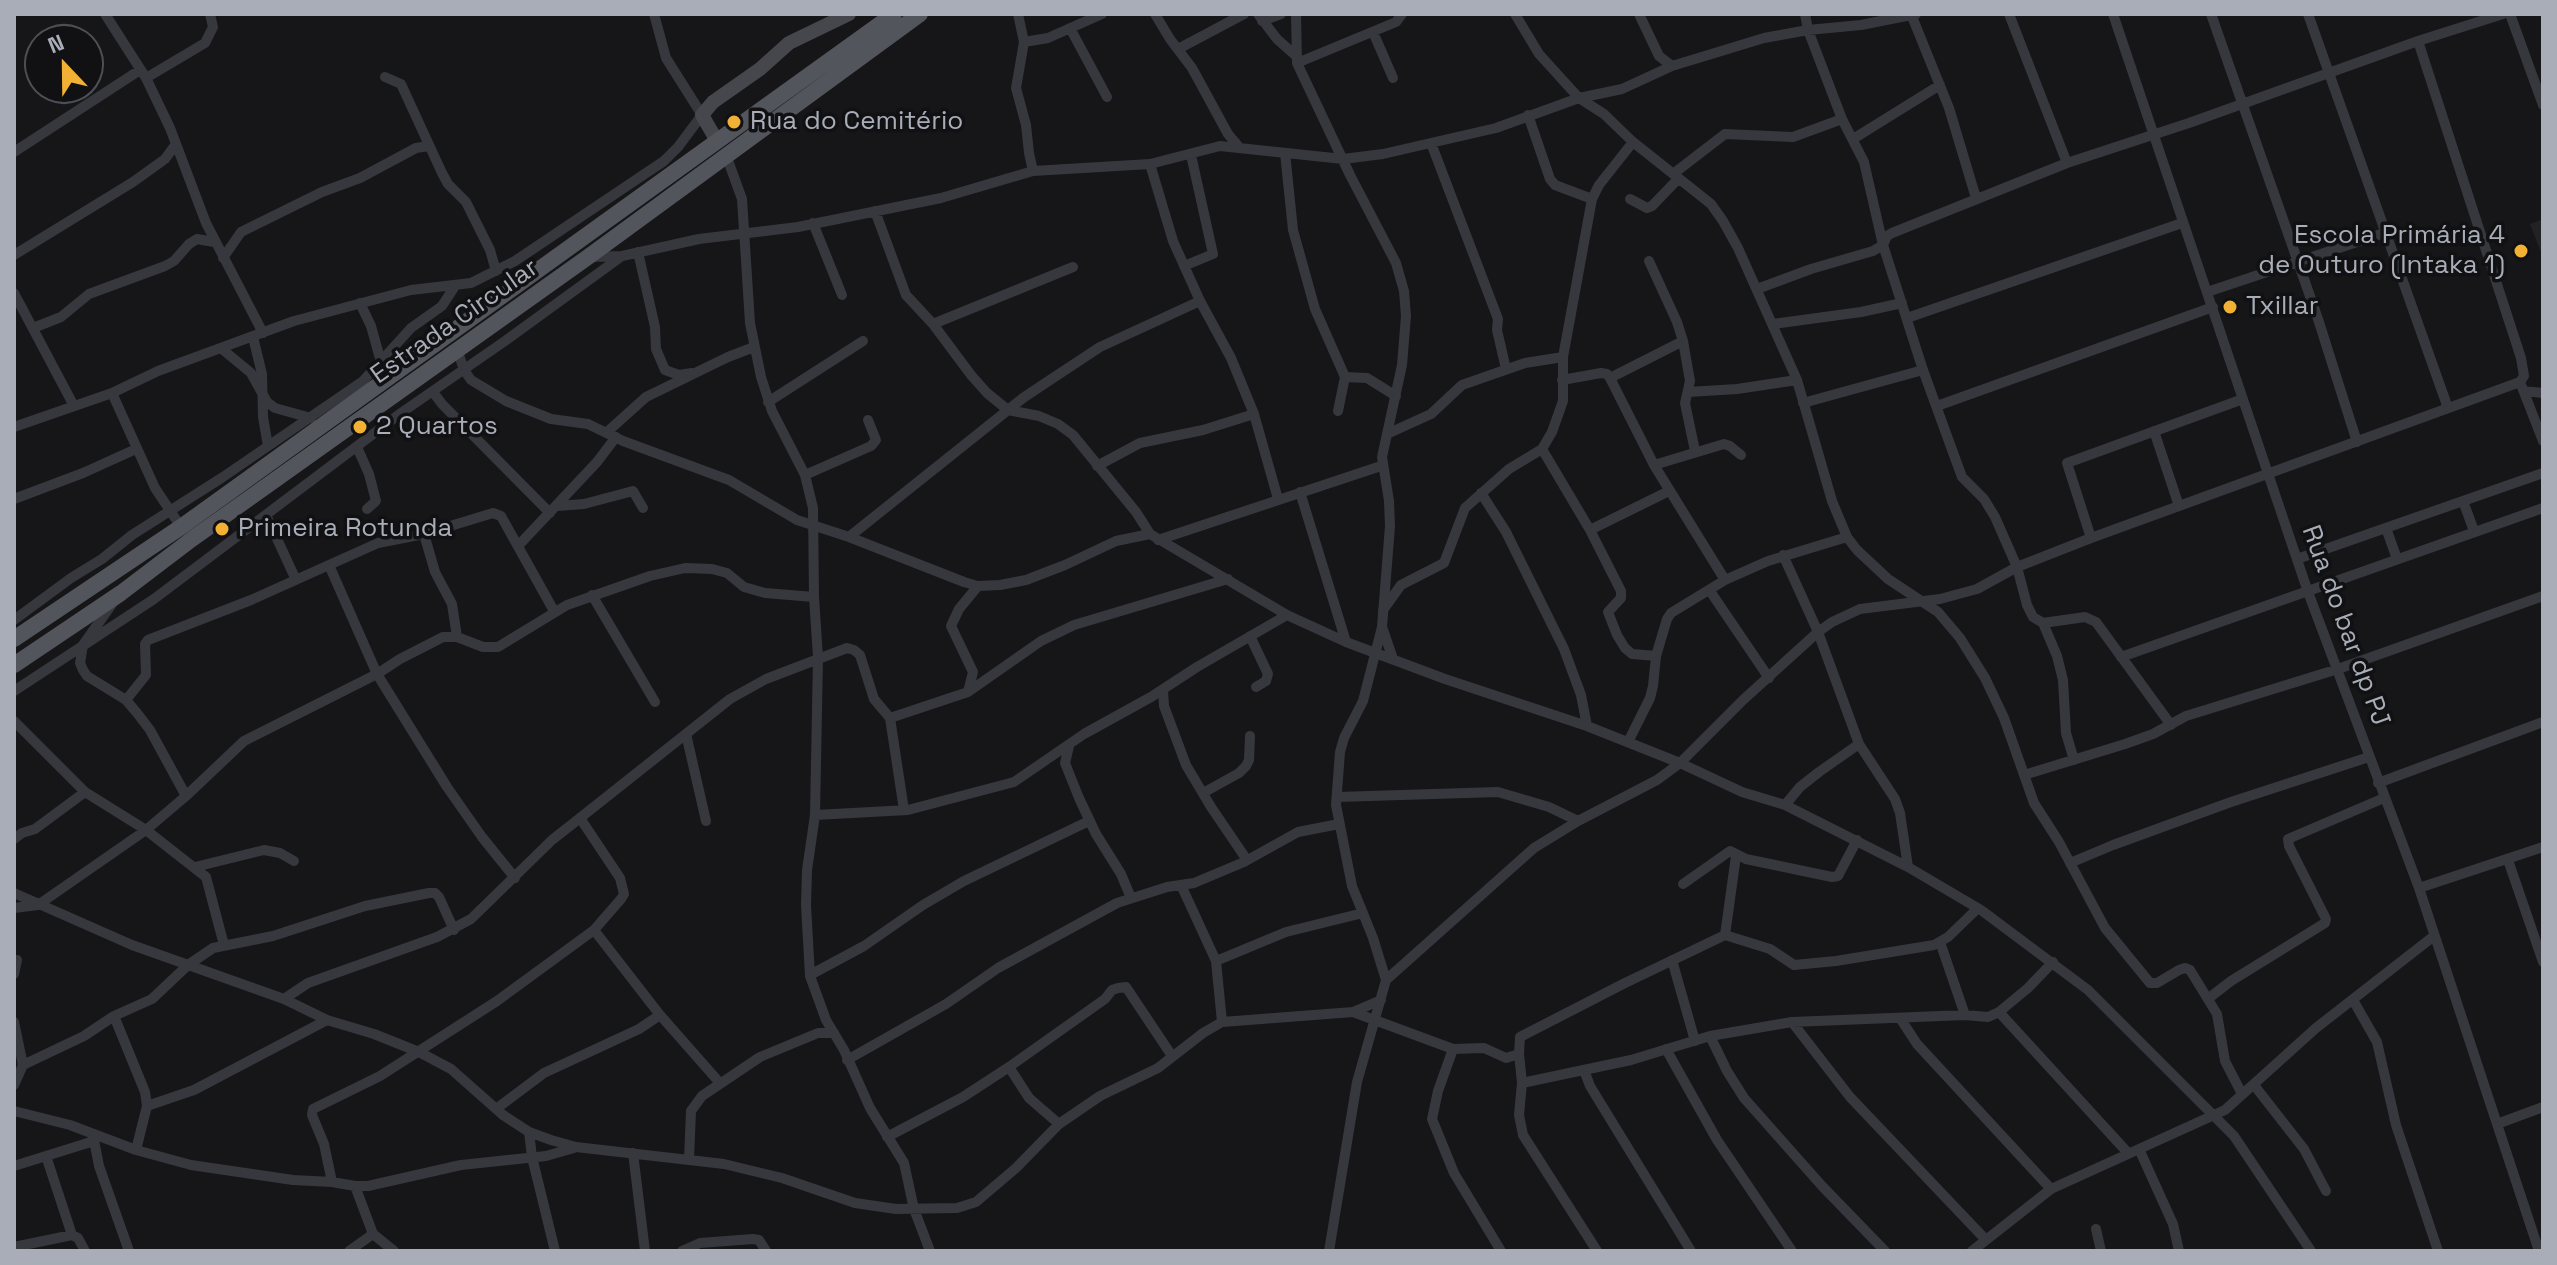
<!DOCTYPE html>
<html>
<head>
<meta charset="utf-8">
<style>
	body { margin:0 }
	#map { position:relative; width:2557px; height:1265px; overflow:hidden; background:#161618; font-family:"Space Grotesk",sans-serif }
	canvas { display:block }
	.frame { position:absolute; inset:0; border:16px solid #a8adb8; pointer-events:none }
	.north { position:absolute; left:24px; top:24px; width:80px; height:80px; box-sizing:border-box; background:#111113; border:2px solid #4d4f55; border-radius:50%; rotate:338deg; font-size:22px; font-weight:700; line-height:32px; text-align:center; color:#a8adb8 }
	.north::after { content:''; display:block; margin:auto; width:28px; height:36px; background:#f2b134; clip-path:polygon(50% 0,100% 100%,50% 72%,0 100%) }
</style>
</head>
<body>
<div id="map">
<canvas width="2557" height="1265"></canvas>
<div class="frame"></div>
<div class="north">N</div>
</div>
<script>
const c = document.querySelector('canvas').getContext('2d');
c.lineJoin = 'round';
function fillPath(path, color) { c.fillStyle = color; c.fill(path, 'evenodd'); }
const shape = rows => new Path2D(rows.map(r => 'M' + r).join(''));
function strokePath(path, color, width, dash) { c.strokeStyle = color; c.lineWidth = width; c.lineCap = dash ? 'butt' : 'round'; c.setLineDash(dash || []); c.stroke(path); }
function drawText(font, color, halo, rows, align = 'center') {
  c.font = font + ' "Space Grotesk",sans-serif'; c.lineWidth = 7; c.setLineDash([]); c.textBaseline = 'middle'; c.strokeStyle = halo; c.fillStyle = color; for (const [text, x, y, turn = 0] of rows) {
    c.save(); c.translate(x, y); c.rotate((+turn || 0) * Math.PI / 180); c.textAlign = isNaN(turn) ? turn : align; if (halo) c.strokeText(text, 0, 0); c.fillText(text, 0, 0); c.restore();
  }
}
fillPath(shape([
	[2543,219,2543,254,2542,255,2530,224]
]), '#222225');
strokePath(shape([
	[105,14,146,78,170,128,206,223,263,333],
	[1018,14,1024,42,1016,88,1026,125,1029,153,1033,171],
	[1155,14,1170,39,1192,68,1228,134,1239,147],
	[1258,14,1277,39,1295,55],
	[1296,14,1297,63,1350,175,1396,263,1404,291,1406,316,1402,365,1382,457,1389,501,1390,526,1382,627,1363,701,1344,738,1340,752,1336,805,1352,886,1373,938,1386,980,1357,1082,1329,1251],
	[1515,14,1539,54,1579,98,1604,114,1633,142,1711,204,1723,221,1738,248,1797,380,1832,501,1847,537,1857,550,1888,579,1938,612,1960,638,1985,678,2004,718,2034,803,2059,842,2105,928,2150,983,2157,983,2179,970,2185,968,2190,970,2217,1014,2225,1061,2242,1094],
	[1639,14,1659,56,1672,66],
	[1805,14,1808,30,1842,119,1864,162,1883,245,1923,370,1955,458,1962,477,1984,499,1995,517,2017,567,2027,605,2033,617,2043,623,2085,617,2096,622,2171,725],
	[1911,14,1949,108,1976,198],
	[2009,14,2067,163],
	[2113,14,2308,592,2419,888,2539,1251],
	[2211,14,2318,319,2357,442],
	[2308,14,2448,408],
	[2510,14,2543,105],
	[1262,21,1281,14],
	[1070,28,1107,97],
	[1373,32,1393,78],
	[2418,41,2521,358,2524,376,2520,382,2543,441],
	[1024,42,1048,38,1102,14],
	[1178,49,1244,14],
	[1297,63,1396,22,1402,14],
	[385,77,401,84,442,173,448,184,466,202,490,250,496,271],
	[146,78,205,43,213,27,210,14],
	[1528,115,1550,179,1555,185,1592,199],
	[1853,139,1940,85],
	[1431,143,1498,319,1497,330,1506,369],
	[14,152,140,70],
	[1285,153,1293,230,1315,309,1345,377,1338,411],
	[726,155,742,199,750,323,761,377,772,411,805,475,813,508,814,597,818,657,815,815,807,870,806,905,810,976,826,1020,844,1050,870,1108,904,1163,914,1209,930,1251],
	[1150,164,1173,241,1200,301,1231,358,1254,414,1278,499],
	[1673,174,1725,134,1793,137,1842,119],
	[1630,199,1647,208,1652,206,1678,179],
	[875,211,906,295,933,324,971,375,987,393,1008,410,1039,416,1058,424,1073,435,1136,512,1150,534],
	[813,223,842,295],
	[638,252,655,327,656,349,665,370,679,375,692,373],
	[14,255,133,182,165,159,176,144],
	[590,257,622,256,699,239,798,227,941,198,1033,171,1150,164,1220,146,1343,159,1383,154,1496,128,1579,98,1622,89,1672,66,1764,38,1808,30,1861,25,1916,14],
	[223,258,241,232,322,192,360,178,416,148,429,146],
	[1649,261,1677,322,1683,341],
	[1184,266,1213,254,1191,155],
	[1757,289,1811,269,1873,251,1883,245,1887,236,1892,233,2067,163,2189,123,2418,41,2503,14],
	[2207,292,2384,233],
	[14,293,74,406],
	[360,303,371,326,381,362],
	[1907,318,2182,223],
	[933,324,1073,267],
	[1773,324,1861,312,1902,303],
	[33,328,61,317,89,294,165,266,174,261,189,244,197,239,214,242],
	[253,337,262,374,263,417,268,446],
	[222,349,251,373,267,402,275,408,311,418],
	[457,349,464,370,471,380,506,401,551,419,588,424,623,441,729,480,797,520,849,537,964,582,978,586,1000,585,1026,580,1065,565,1116,541,1150,534,1287,615,1346,642,1445,679,1587,726,1680,763,1742,792,1785,805,1908,867,1981,910,2088,990,2234,1136,2311,1251],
	[1345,377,1367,378,1396,396],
	[1610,378,1683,341,1690,381,1685,403,1695,451],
	[1562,380,1601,373,1607,374,1610,378,1654,465,1725,580],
	[2524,391,2543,393],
	[433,392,442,404,550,513],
	[1688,392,1737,389,1797,380],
	[112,393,155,488,181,527],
	[768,402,863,341],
	[1803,403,1923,370],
	[1937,406,2213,307],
	[14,427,112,393,158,371,294,321,411,290,471,283,515,261,664,161,678,147,702,115,666,58,654,14],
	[2154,431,2179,506],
	[606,433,646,397,728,357,754,347],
	[1387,434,1431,414,1462,385,1525,363,1563,357],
	[357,447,369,474,376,501,367,509],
	[1542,449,1590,530,1621,591,1621,598,1608,612,1617,635,1625,648,1632,654,1656,656],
	[1654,465,1724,444,1730,446,1741,455],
	[1097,466,1140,443,1203,430,1254,414],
	[805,475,871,446,876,440,868,420],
	[1300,492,1346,642],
	[1481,493,1506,532,1564,649,1581,695,1587,726],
	[14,499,83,473,136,449],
	[2463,501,2474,531],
	[557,506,584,504,633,491,643,508],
	[266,515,296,580],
	[2386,528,2397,559],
	[1590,530,1669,491],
	[424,534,435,572,452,604,457,637],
	[849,537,1023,398,1053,378,1100,347,1200,301],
	[2091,538,2067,463,2243,399],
	[1158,540,1381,466],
	[518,546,597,462,616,437],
	[1783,555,1818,632,1859,744,1895,799,1900,813,1908,867],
	[2297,559,2543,473],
	[329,565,377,674,447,787,482,837,515,878],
	[1710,591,1769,678],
	[592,595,655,702],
	[112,604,83,645,80,663,83,670,87,676,126,700,137,713,150,730,186,796],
	[1383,610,1401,585,1444,563,1465,508,1509,469,1542,449,1552,432,1563,401,1563,357,1592,199,1599,185,1633,142],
	[14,620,71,578,102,559,132,535,223,477,363,381,411,328,442,306,455,286],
	[2043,623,2057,656,2063,680,2066,733,2074,760],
	[1382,627,1393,659],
	[1250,636,1268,674,1266,681,1256,687],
	[2121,657,2543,508],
	[1163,690,1164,706,1186,765,1211,807,1247,860],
	[14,691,154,599,401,413,505,341,622,256],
	[968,692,973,672,951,626,959,609,978,586],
	[126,700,146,675,145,644,148,640,251,600,378,543,424,534,493,513,501,516,554,611],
	[890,718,904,810],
	[14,721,85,792,146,830,206,877,224,945],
	[686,734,706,821],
	[1628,742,1650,698,1653,686,1656,656,1667,619,1671,613,1725,580,1768,561,1847,537],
	[1069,746,1065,763,1079,798,1096,834,1121,874,1131,898],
	[2024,775,2125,744,2153,734,2186,716,2338,669,2543,596],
	[2378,783,2543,722],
	[1203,793,1239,773,1246,766,1249,760,1250,736],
	[1337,797,1498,792,1549,807,1578,821],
	[1785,805,1800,787,1819,772,1859,744],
	[815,815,908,810,1014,782,1084,734,1151,697,1197,667,1287,615],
	[14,839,22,833,35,829,85,792],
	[2508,860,2543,962],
	[2070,863,2113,845,2231,802,2369,757],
	[195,867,264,850,280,853,294,861],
	[1683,884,1730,851,1746,859,1832,877,1838,876,1857,840],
	[1181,885,1216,961,1222,1022],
	[2419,888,2543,847],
	[14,893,132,945,284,999,327,1020,374,1034,419,1052,451,1069,503,1115,529,1132,551,1140,576,1147,724,1164,782,1178,855,1203,896,1209,957,1208,976,1202,1016,1168,1059,1124,1100,1096,1158,1068,1203,1033,1222,1022,1353,1012,1453,1049,1484,1048,1506,1058,1519,1054,1522,1083,1519,1115,1523,1135,1597,1251],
	[14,908,38,905,146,830,186,796,244,741,377,674,400,659,443,637,457,637,483,647,498,647,567,605,650,576,685,568,712,569,727,573,744,587,765,593,814,597],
	[594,930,660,1015,719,1082],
	[1725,935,1736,856],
	[1940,942,1965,1015],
	[1672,960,1695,1041],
	[1216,961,1286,932,1363,913],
	[14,974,17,960],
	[810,975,864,946,923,905,964,881,1089,821],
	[1386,980,1534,848,1578,821,1657,780,1680,763,1743,700,1818,632,1832,622,1860,609,1940,599,1977,589,2017,567,2091,538,2520,382],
	[2209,998,2231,981,2325,923,2326,919,2289,846,2288,839,2384,798],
	[284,999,308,983,437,937,471,919,552,840,580,818,730,699,766,679,847,648,854,650,860,655,874,699,890,718,968,692,1041,641,1074,625,1228,579],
	[2353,1000,2377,1042,2396,1125,2438,1251],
	[1353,1012,1381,1000],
	[1999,1012,2128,1153],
	[114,1016,145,1092,147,1106,136,1150],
	[1900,1018,1917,1044,2051,1189],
	[14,1022,23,1065],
	[1792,1022,1850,1097,1986,1240],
	[1710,1036,1727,1071,1744,1098,1822,1186,1885,1251],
	[1453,1049,1438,1091,1432,1119,1454,1173,1501,1251],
	[1666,1049,1717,1140,1792,1251],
	[1519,1054,1520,1037,1625,983,1725,935,1770,949,1794,965,1836,961,1934,945,1948,937,1978,908],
	[847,1060,946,1004,998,968,1117,903,1167,887,1194,883,1244,862,1298,832,1339,824],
	[1009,1067,1029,1098,1059,1124],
	[1584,1070,1590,1086,1691,1251],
	[1522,1083,1631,1060,1710,1036,1792,1022,1965,1015,1988,1017,1999,1012,2028,988,2053,962],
	[14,1085,23,1065,84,1036,114,1016,152,999,188,965,213,948,273,936,365,906,429,893,435,893,439,897,454,930],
	[2254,1085,2304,1149,2326,1191],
	[147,1106,194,1090,327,1020],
	[496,1109,544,1073,639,1029,660,1015],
	[14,1111,70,1125,136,1150,191,1165,293,1180,332,1182,355,1186,368,1186,461,1165,546,1156,574,1148],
	[2497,1124,2543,1107],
	[529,1132,532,1157,555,1251],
	[93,1135,99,1166,129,1251],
	[887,1137,963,1097,1009,1067,1105,999,1112,990,1118,988,1126,987,1172,1056],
	[2139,1149,2173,1224,2179,1251],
	[633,1153,645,1251],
	[46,1156,72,1235,78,1238,85,1251],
	[689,1159,691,1111,702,1096,760,1057,818,1033,834,1033],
	[14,1166,94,1141],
	[332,1182,324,1144,312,1115,313,1109,380,1076,497,1001,594,930,621,899,624,894,620,878,580,818],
	[355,1186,373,1234,394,1251],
	[2096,1229,2101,1251],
	[14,1247,72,1235],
	[349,1251,373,1234],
	[682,1251,700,1243,753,1239,759,1240,766,1251],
	[1972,1251,2051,1189,2225,1110,2316,1028,2434,936]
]), '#37383d', 10);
strokePath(shape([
	[717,141,702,115,713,102,760,69,789,43,849,14]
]), '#45474d', 14);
strokePath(shape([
	[14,639,181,527,894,14],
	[14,665,121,593,192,539,588,257,920,14]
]), '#53555c', 16);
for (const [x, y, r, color] of [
	[734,122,8,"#f2b134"],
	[2521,251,8,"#f2b134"],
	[2230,307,8,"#f2b134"],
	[360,427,8,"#f2b134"],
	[222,529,8,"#f2b134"]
]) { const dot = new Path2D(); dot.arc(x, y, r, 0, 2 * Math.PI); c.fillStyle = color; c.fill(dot); strokePath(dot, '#111113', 3); }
drawText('26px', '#a8adb8', '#111113', [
	["Rua do Cemitério",750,122],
	["Escola Primária 4",2505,236,"right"],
	["de Outuro (Intaka 1)",2505,266,"right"],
	["Txillar",2246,307],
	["2 Quartos",376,427],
	["Primeira Rotunda",238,529]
], 'left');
drawText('26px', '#a8adb8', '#111113', [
	["Estrada Circular",455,322,-35],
	["Rua do bar dp PJ",2345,626,70]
]);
</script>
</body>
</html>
